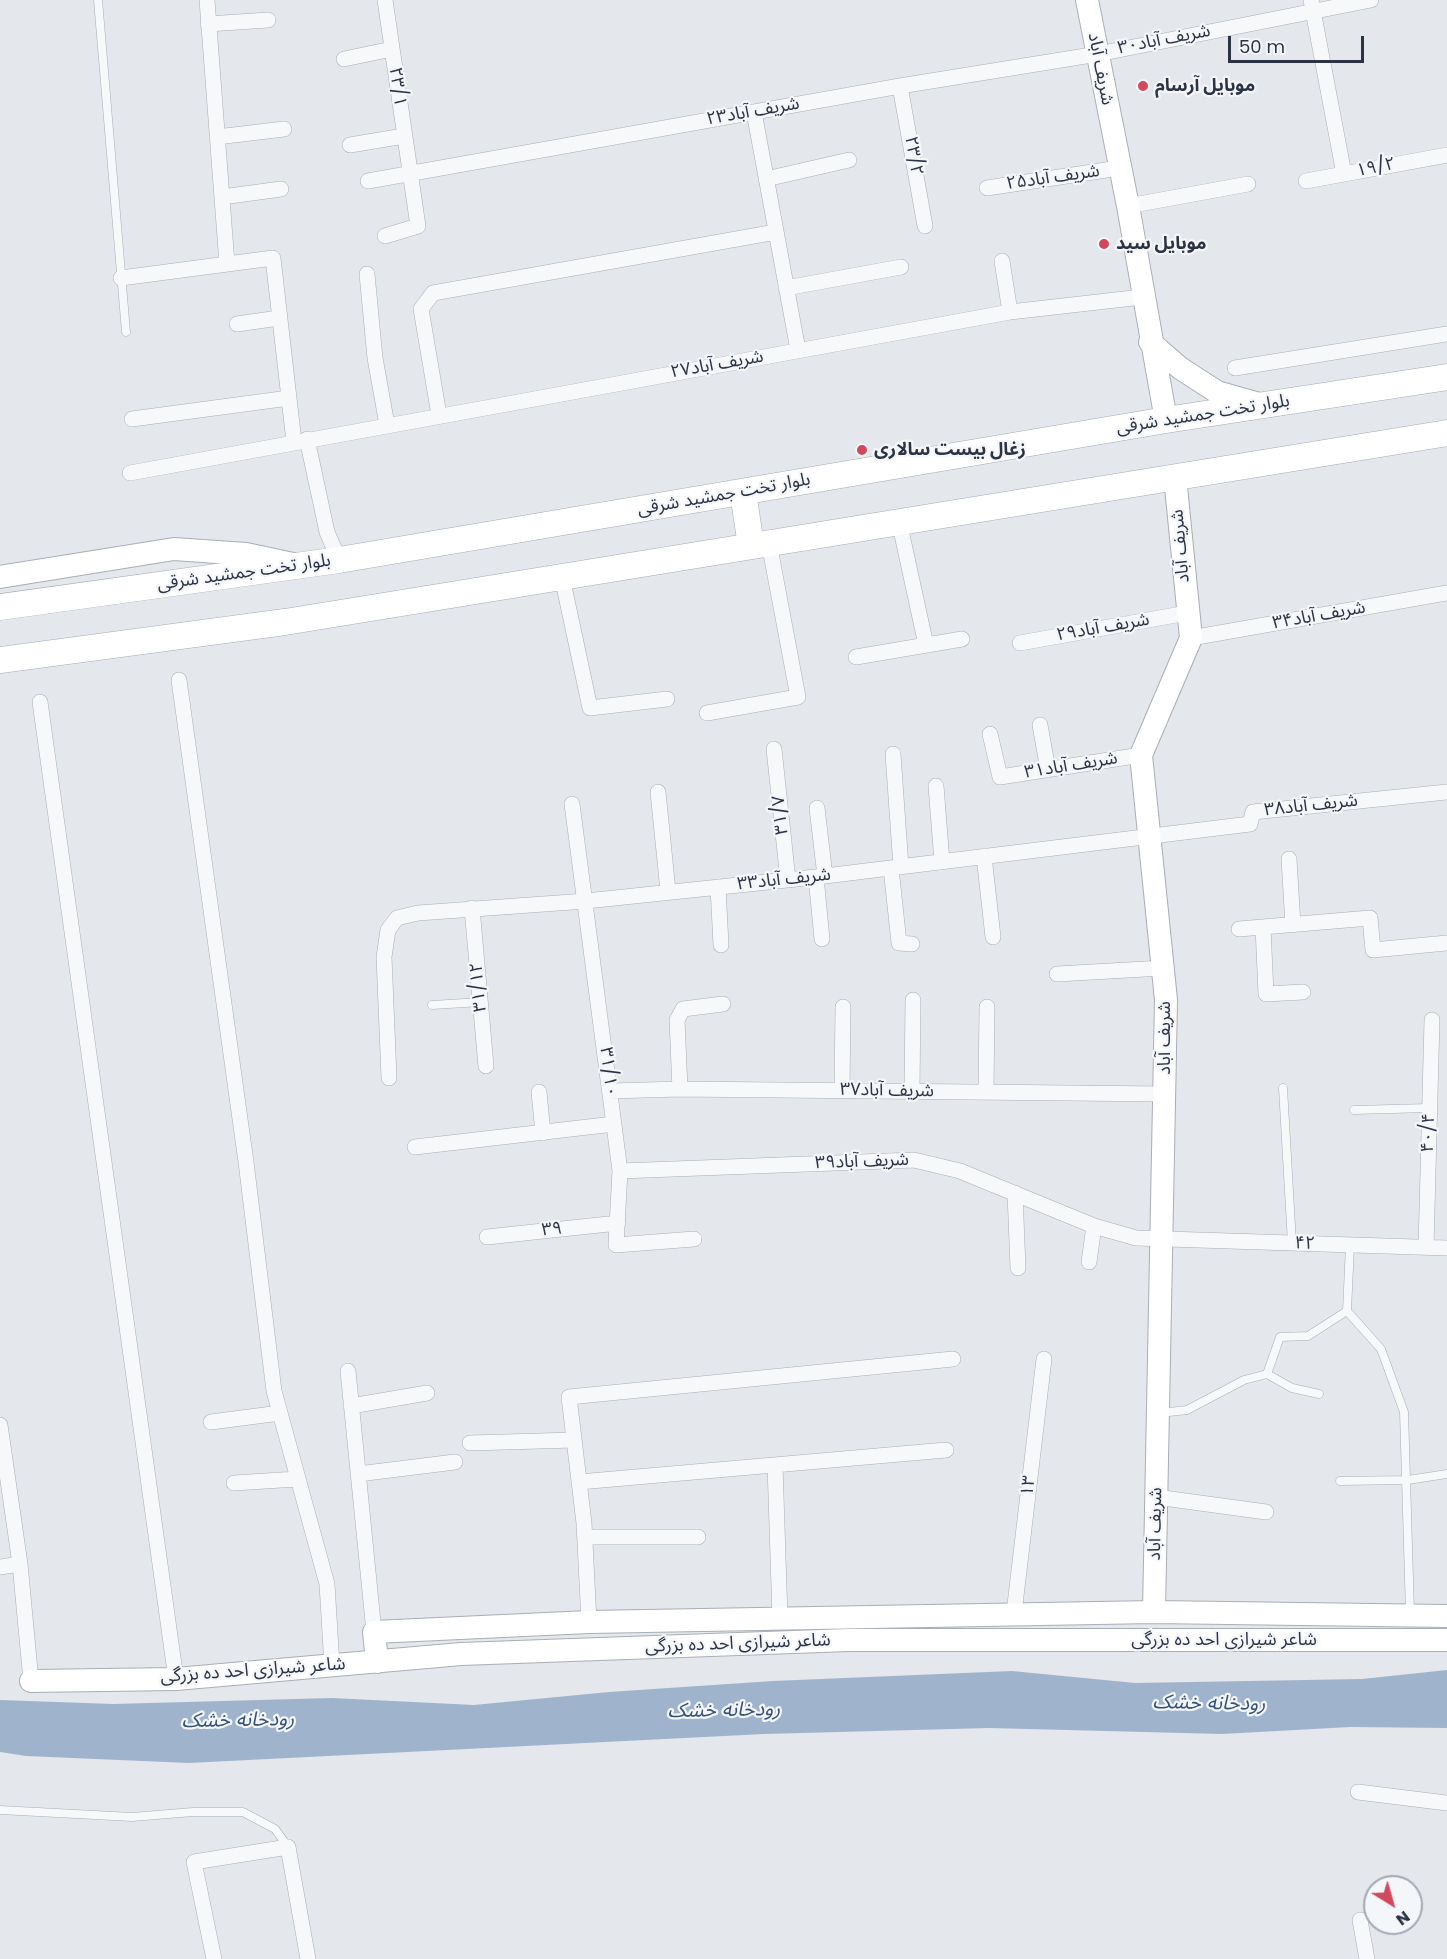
<!DOCTYPE html>
<html>
<head>
<meta charset="utf-8">
<style>
	body { margin:0 }
	#map { position:relative; width:1447px; height:1959px; overflow:hidden; background:#e4e7ec; font-family:Poppins,sans-serif }
	canvas { display:block }
	.north { position:absolute; left:1363px; top:1875px; width:60px; height:60px; box-sizing:border-box; background:#f4f6f9; border:2px solid #a4a8b1; border-radius:50%; rotate:143deg; font-size:16px; font-weight:700; line-height:24px; text-align:center; color:#2b3445 }
	.north::after { content:''; display:block; margin:auto; width:21px; height:27px; background:#d1495b; clip-path:polygon(50% 0,100% 100%,50% 72%,0 100%) }
	.scale { position:absolute; left:1228px; top:36px; width:136px; height:27px; box-sizing:border-box; border:3px solid #2b3445; border-top:0; padding-left:8px; font-size:18px; line-height:21px; white-space:nowrap; color:#2b3445; -webkit-text-stroke:4px #f4f6f9; paint-order:stroke }
</style>
</head>
<body>
<div id="map">
<canvas width="1447" height="1959"></canvas>
<div class="north">N</div>
<div class="scale">50 m</div>
</div>
<script>
const c = document.querySelector('canvas').getContext('2d');
c.lineJoin = 'round';
function fillPath(path, color) { c.fillStyle = color; c.fill(path, 'evenodd'); }
const shape = rows => new Path2D(rows.map(r => 'M' + r).join(''));
function strokePath(path, color, width, dash) { c.strokeStyle = color; c.lineWidth = width; c.lineCap = dash ? 'butt' : 'round'; c.setLineDash(dash || []); c.stroke(path); }
function drawText(font, color, halo, rows, align = 'center') {
  c.font = font + ' Poppins,"Noto Sans Arabic",sans-serif'; c.lineWidth = 4.5; c.setLineDash([]); c.textBaseline = 'middle'; c.strokeStyle = halo; c.fillStyle = color; for (const [text, x, y, turn = 0] of rows) {
    c.save(); c.translate(x, y); c.rotate((+turn || 0) * Math.PI / 180); c.textAlign = isNaN(turn) ? turn : align; if (halo) c.strokeText(text, 0, 0); c.fillText(text, 0, 0); c.restore();
  }
}
fillPath(shape([
	[1447,1670,1447,1728,1350,1727,1222,1734,989,1728,764,1734,189,1763,26,1756,0,1752,0,1700,113,1704,332,1698,474,1705,609,1692,773,1681,1012,1671,1135,1683,1362,1679]
]), '#9fb4cc');
const lane = shape([
	[98,0,126,332],
	[432,1005,481,1002],
	[1283,1088,1292,1243],
	[1354,1110,1429,1108],
	[1347,1311,1381,1349,1404,1412,1410,1613],
	[1267,1374,1292,1388,1319,1394],
	[1160,1413,1187,1410,1244,1380,1267,1374,1280,1337,1308,1336,1347,1311,1350,1245],
	[1340,1481,1408,1480,1447,1474],
	[0,1810,132,1817,193,1812,243,1812,275,1829,288,1847]
]);
const street = shape([
	[207,0,227,264],
	[385,0,418,226,385,236],
	[1311,0,1344,174],
	[208,24,268,20],
	[344,59,392,49],
	[900,86,925,226],
	[754,112,798,350],
	[217,137,284,129],
	[350,145,404,136],
	[766,179,849,160],
	[368,181,900,86,1098,54,1371,0],
	[1306,181,1447,155],
	[987,188,1119,168],
	[222,197,281,189],
	[1128,206,1248,184],
	[1002,261,1010,312],
	[367,274,375,358,387,425],
	[121,278,273,258,294,442],
	[786,288,901,267],
	[237,324,279,318],
	[1235,368,1447,334],
	[439,415,421,309,433,293,776,232],
	[132,419,289,398],
	[307,439,327,532,339,560],
	[130,473,1010,312,1142,297],
	[899,521,926,645],
	[562,577,590,708,667,699],
	[1191,638,1447,593],
	[1020,643,1187,613],
	[856,657,962,639],
	[179,680,246,1162,274,1391,327,1584,332,1666],
	[40,702,176,1679],
	[707,713,798,697,769,543],
	[1040,725,1048,770],
	[990,734,1000,777,1141,755],
	[774,749,788,880],
	[893,754,901,867],
	[936,786,942,862],
	[658,792,668,891],
	[572,804,620,1171,616,1245,694,1239],
	[817,808,825,876],
	[984,856,993,937],
	[1289,859,1293,925],
	[891,868,899,943,912,944],
	[816,877,822,939],
	[718,887,721,945],
	[472,908,486,1066],
	[1263,927,1266,994,1303,992],
	[1239,929,1370,918,1373,950,1447,943],
	[1057,974,1163,968],
	[389,1078,384,957,388,930,397,918,418,913,586,901,825,876,1250,824,1253,812,1447,792],
	[680,1089,677,1020,683,1009,723,1004],
	[842,1090,843,1007],
	[610,1091,680,1089,1165,1094],
	[912,1091,913,1000],
	[539,1092,543,1133],
	[986,1092,987,1007],
	[415,1147,614,1124],
	[620,1171,914,1160,960,1171,1094,1226,1136,1238,1447,1248],
	[1015,1193,1018,1268],
	[487,1237,618,1223],
	[1426,1247,1432,1020],
	[1089,1262,1094,1226],
	[348,1371,374,1632],
	[351,1406,427,1393],
	[211,1422,280,1413],
	[0,1425,20,1564,31,1681],
	[470,1443,574,1440],
	[775,1465,780,1618],
	[358,1474,455,1462],
	[579,1482,946,1450],
	[234,1483,297,1479],
	[1156,1497,1266,1512],
	[585,1537,698,1537],
	[0,1567,20,1564],
	[1014,1613,1044,1359],
	[589,1622,584,1523,569,1397,953,1359],
	[1358,1792,1447,1803],
	[1360,1920,1367,1959],
	[214,1959,194,1862,288,1847,308,1959]
]);
const secondary = shape([
	[1087,0,1128,206,1166,420],
	[1150,342,1180,368,1217,392,1263,405],
	[0,577,174,549,246,554,293,564],
	[1154,1612,1166,1000,1141,755,1191,638,1175,477],
	[377,1662,374,1632,589,1622,1154,1612,1447,1616],
	[31,1681,176,1679,461,1654,849,1640,1447,1640]
]);
const primary = shape([
	[743,492,751,546],
	[0,607,339,560,1166,420,1447,377],
	[0,660,285,622,1447,433]
]);
strokePath(lane, '#a9aeb7', 9);
strokePath(street, '#a9aeb7', 16);
strokePath(secondary, '#a9aeb7', 24);
strokePath(primary, '#a3abb8', 27);
strokePath(lane, '#f7f8fa', 8);
strokePath(street, '#f7f8fa', 15);
strokePath(secondary, '#fff', 22);
strokePath(primary, '#fff', 26);
for (const [x, y, r, color] of [
	[1143,86,6,"#d1495b"],
	[1104,244,6,"#d1495b"],
	[862,450,6,"#d1495b"]
]) { const dot = new Path2D(); dot.arc(x, y, r, 0, 2 * Math.PI); c.fillStyle = color; c.fill(dot); strokePath(dot, '#f4f6f9', 2); }
drawText('18px', '#2b3445', '#f4f6f9', [
	["شریف آباد۳۰",1164,40,-11],
	["شریف آباد",1100,69,79],
	["۲۳/۱",397,87,82],
	["شریف آباد۲۳",753,112,-10],
	["۲۳/۲",913,156,80],
	["۱۹/۲",1376,168,-11],
	["شریف آباد۲۵",1053,178,-8],
	["شریف آباد۲۷",717,365,-10],
	["بلوار تخت جمشید شرقی",1203,415,-9],
	["بلوار تخت جمشید شرقی",724,495,-10],
	["شریف آباد",1181,546,-95],
	["بلوار تخت جمشید شرقی",244,573,-8],
	["شریف آباد۳۴",1319,616,-10],
	["شریف آباد۲۹",1103,628,-10],
	["شریف آباد۳۱",1071,766,-9],
	["شریف آباد۳۸",1311,806,-6],
	["۳۱/۷",781,815,-96],
	["شریف آباد۳۳",784,880,-6],
	["۳۱/۱۲",479,987,-95],
	["شریف آباد",1165,1038,-90],
	["۳۱/۱۰",608,1072,83],
	["شریف آباد۳۷",887,1091,1],
	["۴۰/۴",1429,1133,-88],
	["شریف آباد۳۹",862,1162,-2],
	["۳۹",552,1230,-6],
	["۴۲",1305,1244,2],
	["۱۳",1029,1486,-83],
	["شریف آباد",1156,1524,-89],
	["شاعر شیرازی احد ده بزرگی",1224,1640],
	["شاعر شیرازی احد ده بزرگی",738,1644,-2],
	["شاعر شیرازی احد ده بزرگی",253,1671,-4]
]);
drawText('bold 18px', '#2b3445', '#f4f6f9', [
	["موبایل آرسام",1155,86],
	["موبایل سید",1116,244],
	["زغال بیست سالاری",874,450]
], 'left');
drawText('italic 20px', '#34527a', '#f4f6f9', [
	["رودخانه خشک",1209,1704,1],
	["رودخانه خشک",724,1711,-1],
	["رودخانه خشک",238,1721,-1]
]);
</script>
</body>
</html>
